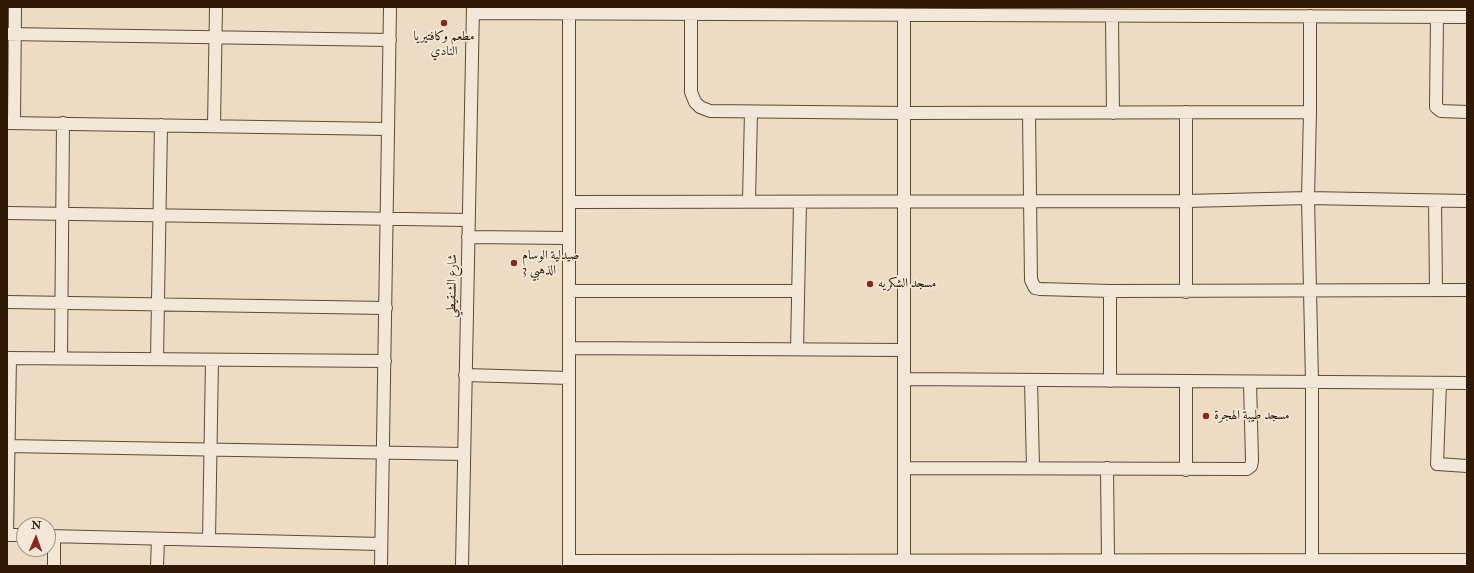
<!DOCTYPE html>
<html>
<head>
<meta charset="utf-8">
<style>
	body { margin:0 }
	#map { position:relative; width:1474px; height:573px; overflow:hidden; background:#ecdcc3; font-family:"IM FELL Double Pica",serif }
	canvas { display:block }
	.frame { position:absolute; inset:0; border:8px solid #2f1904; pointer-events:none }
	.north { position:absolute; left:16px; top:517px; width:40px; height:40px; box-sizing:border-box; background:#f3e8d8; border:1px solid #a59583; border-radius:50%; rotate:2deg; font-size:11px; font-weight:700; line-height:16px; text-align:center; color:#2f1904 }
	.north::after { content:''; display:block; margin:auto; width:14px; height:18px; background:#8f2418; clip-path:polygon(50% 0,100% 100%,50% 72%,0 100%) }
</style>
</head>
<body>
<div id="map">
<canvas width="1474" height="573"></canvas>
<div class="frame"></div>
<div class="north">N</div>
</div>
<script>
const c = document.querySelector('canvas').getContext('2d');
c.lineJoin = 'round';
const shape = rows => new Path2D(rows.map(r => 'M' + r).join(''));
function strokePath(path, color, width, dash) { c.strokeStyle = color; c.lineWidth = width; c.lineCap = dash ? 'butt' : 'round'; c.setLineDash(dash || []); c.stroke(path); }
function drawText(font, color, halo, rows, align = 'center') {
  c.font = font + ' "IM FELL Double Pica",Amiri,serif'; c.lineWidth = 3.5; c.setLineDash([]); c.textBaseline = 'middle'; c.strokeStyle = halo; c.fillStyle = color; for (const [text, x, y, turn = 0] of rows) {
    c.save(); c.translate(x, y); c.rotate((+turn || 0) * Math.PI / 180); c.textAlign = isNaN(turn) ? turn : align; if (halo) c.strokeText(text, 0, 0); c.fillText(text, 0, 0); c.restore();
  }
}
const minor = shape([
	[473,13,1467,17],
	[691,14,691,92,695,102,700,107,710,111,904,113,1310,112],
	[1112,16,1113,113],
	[1310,16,1310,112,1308,198,1312,382,1312,566],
	[1437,17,1436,107,1441,111,1467,112],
	[7,34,390,40],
	[1186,112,1186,292],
	[1029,113,1031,280,1035,288,1040,289,1110,291,1467,290],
	[7,123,388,129],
	[14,123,15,7],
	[214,126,216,7],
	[749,201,751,112],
	[1435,201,1436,290],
	[569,202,1186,201,1308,198,1467,201],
	[7,213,468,220],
	[468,237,569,238],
	[569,291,798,291],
	[7,302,386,308],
	[569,348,904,350],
	[797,349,800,202],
	[61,357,63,123],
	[7,358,385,361],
	[157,359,161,125],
	[465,375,569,378],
	[904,379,1467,383],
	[1031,380,1033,468],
	[1110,381,1110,291],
	[1440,383,1437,464,1467,466],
	[7,446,464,454],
	[904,468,1247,469,1251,466,1252,461,1250,382],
	[1107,468,1108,560],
	[1186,470,1186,381],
	[7,535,10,358],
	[7,535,24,535],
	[48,536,381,544],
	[209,539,212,360],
	[569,561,1467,560],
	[54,566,54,536],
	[157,566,158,539],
	[381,566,390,7],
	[462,566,473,7],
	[569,566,569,7],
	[904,566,904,15]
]);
strokePath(minor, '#5e4a34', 14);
strokePath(minor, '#f3e8d8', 12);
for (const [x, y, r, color] of [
	[444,23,4,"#8f2418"],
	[514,263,4,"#8f2418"],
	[870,284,4,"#8f2418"],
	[1206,416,4,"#8f2418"]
]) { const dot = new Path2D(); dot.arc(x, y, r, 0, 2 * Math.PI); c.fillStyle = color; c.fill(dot); strokePath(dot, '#f3e8d8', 1.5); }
drawText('13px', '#2f1904', '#f3e8d8', [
	["مطعم وكافتيريا",444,37,"center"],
	["النادي",444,52,"center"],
	["صيدلية الوسام",522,256],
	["الذهبي 3",522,271],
	["مسجد الشكريه",878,284],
	["مسجد طيبة الهجرة",1214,416]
], 'left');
drawText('13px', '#2f1904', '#f3e8d8', [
	["شارع الشنقيطي",453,286,-89]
]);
</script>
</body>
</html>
